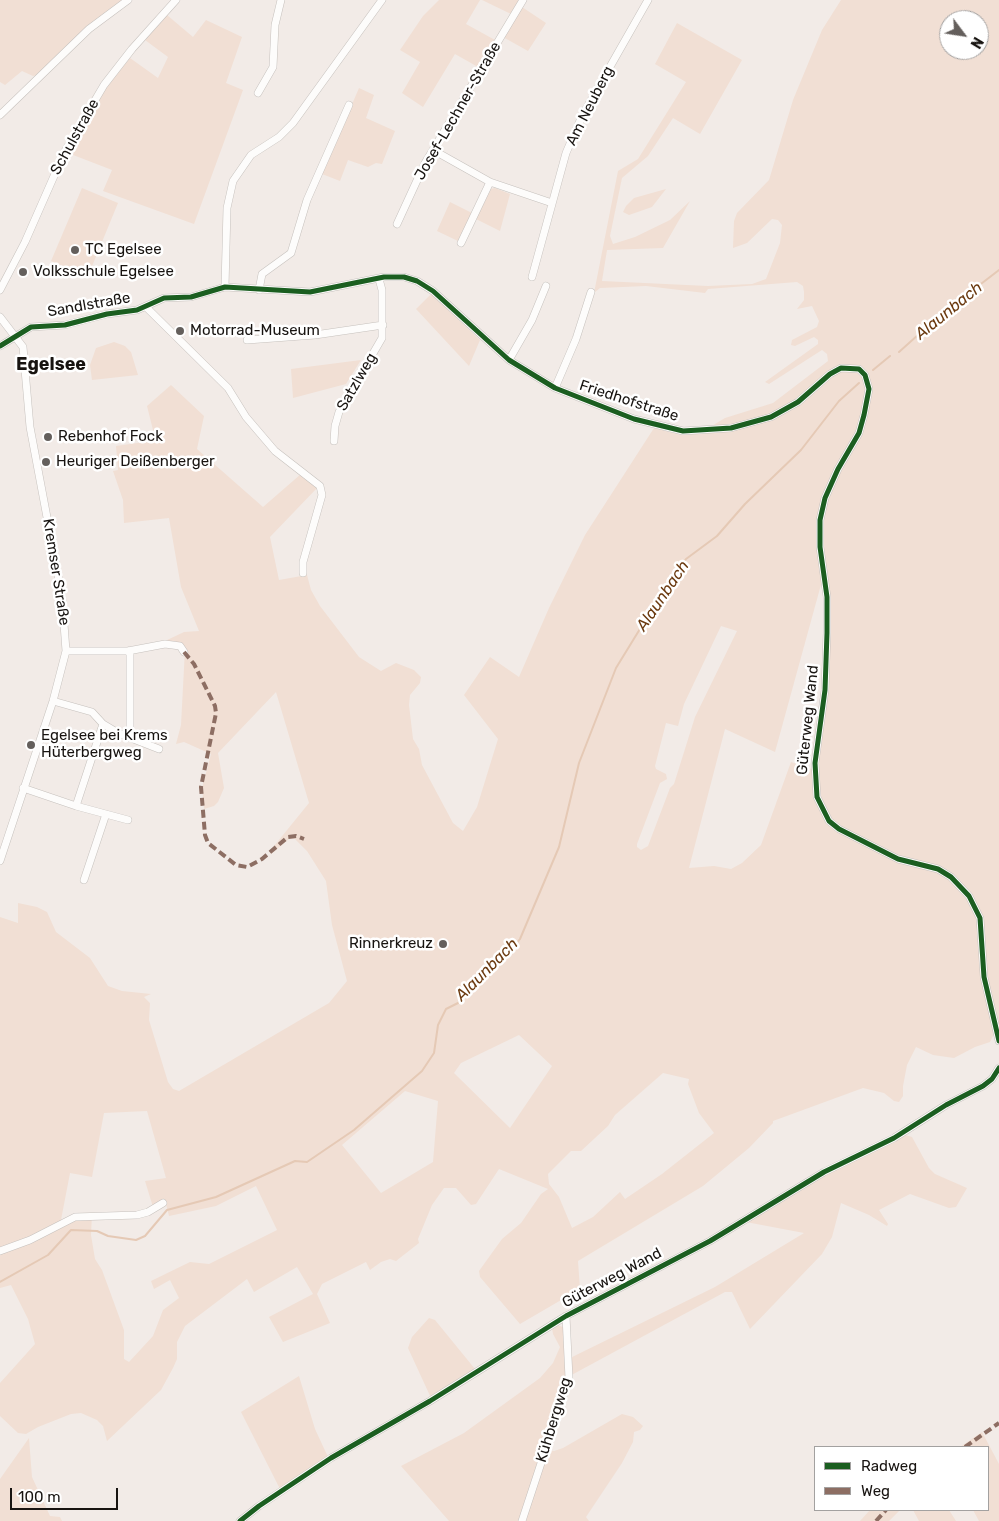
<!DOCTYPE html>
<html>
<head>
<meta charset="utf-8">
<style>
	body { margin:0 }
	#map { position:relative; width:999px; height:1521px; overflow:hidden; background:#f2ebe7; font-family:Rubik,sans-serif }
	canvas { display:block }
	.legend { position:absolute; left:814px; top:1446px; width:175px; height:65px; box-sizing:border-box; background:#fff; border:1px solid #a3a1a0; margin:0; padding:6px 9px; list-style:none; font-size:15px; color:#181411 }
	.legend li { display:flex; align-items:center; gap:10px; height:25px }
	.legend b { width:25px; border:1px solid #a3a1a0 }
	.north { position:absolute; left:939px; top:10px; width:50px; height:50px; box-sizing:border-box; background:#fff; border:1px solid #a3a1a0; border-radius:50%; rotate:121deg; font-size:14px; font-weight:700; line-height:20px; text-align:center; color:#181411 }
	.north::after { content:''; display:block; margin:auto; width:18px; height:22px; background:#645f5c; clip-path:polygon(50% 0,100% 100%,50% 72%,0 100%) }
	.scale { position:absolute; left:10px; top:1488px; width:108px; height:22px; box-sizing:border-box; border:2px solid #181411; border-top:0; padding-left:6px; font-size:15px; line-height:18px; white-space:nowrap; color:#181411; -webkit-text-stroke:4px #fff; paint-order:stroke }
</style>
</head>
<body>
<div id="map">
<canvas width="999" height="1521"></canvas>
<ul class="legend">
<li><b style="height:6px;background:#1b5e20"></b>Radweg</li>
<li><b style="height:6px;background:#8d6e63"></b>Weg</li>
</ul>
<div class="north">N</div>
<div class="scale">100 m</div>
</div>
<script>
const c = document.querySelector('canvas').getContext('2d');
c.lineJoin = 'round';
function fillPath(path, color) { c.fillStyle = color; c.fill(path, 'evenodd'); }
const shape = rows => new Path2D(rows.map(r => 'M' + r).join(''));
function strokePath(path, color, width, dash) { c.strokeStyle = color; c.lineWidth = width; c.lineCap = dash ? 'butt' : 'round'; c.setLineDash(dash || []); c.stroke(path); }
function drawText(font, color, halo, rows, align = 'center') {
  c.font = font + ' Rubik,sans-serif'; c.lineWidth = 5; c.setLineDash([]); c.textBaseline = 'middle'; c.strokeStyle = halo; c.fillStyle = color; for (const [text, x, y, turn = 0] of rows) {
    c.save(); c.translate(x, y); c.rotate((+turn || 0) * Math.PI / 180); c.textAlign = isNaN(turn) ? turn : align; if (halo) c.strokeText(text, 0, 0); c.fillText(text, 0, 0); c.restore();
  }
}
fillPath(shape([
	[0,0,122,0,38,75,33,76,22,71,5,85,0,82],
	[439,0,480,0,466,24,495,40,478,67,455,54,423,107,402,93,420,62,400,50,423,16],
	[482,0,520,0,511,14],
	[841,0,999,0,999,1027,979,950,981,977,994,1034,990,1042,975,1047,954,1058,933,1055,916,1047,907,1065,903,1086,903,1096,899,1102,894,1101,884,1093,863,1088,773,1121,773,1123,749,1148,703,1186,578,1261,580,1289,520,1324,480,1277,479,1271,502,1239,521,1223,541,1194,548,1189,499,1169,476,1204,471,1205,456,1188,444,1188,432,1205,418,1239,419,1243,396,1261,390,1259,381,1262,370,1270,366,1262,322,1284,317,1294,330,1323,283,1342,269,1317,313,1294,297,1267,254,1292,247,1279,185,1326,177,1342,177,1359,173,1368,161,1390,107,1441,103,1426,97,1420,81,1413,71,1414,38,1427,26,1434,18,1433,0,1416,0,1383,35,1344,28,1319,11,1285,0,1288,0,917,18,923,18,903,37,907,47,912,56,932,90,958,108,986,122,991,151,994,144,997,150,1003,149,1020,168,1082,173,1089,179,1091,329,1003,347,981,332,925,326,881,307,851,295,839,289,839,271,854,270,851,309,803,276,692,218,753,224,788,218,802,214,806,204,809,202,788,211,754,184,742,176,744,181,725,185,649,181,644,174,641,165,641,184,632,199,631,181,587,169,518,124,523,123,500,113,471,118,470,116,446,151,441,155,438,147,406,171,385,204,416,197,449,263,507,301,474,318,487,270,537,279,580,307,575,311,590,320,606,359,657,381,671,396,663,414,670,421,677,420,683,410,695,409,705,413,739,419,749,422,765,453,823,463,831,477,807,498,739,464,695,490,657,519,677,549,608,585,535,654,428,682,435,734,431,710,427,725,418,773,403,828,361,827,354,822,350,769,384,765,382,818,344,818,340,814,337,795,346,791,345,792,340,817,327,819,321,812,306,797,309,804,300,804,292,803,286,797,282,708,289,705,293,646,286,600,288,594,293,618,171,638,159,686,82,655,64,677,23,742,60,700,134,673,118,648,156,622,178,610,236,613,244,635,237,670,220,690,201,663,248,607,250,602,281,708,286,752,284,766,279,780,243,782,225,778,220,772,219,747,243,733,248,734,221,737,213,769,180,793,100,822,30],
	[949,20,979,20,979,50,949,50],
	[822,581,824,597,823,689,812,769,791,762,761,845,742,863,731,869,714,866,689,868,725,729,775,752],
	[721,626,737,631,695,717,674,784,670,788,648,846,641,850,637,847,637,844,660,783,667,779,666,774,656,769,655,766,666,723,678,726,684,704],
	[519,1035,552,1066,510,1128,454,1073,461,1063],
	[663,1073,689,1079,688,1084,699,1113,714,1133,662,1174,625,1199,620,1192,593,1217,572,1228,559,1197,549,1184,548,1174,571,1151,581,1151,608,1126,615,1115],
	[405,1091,438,1101,433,1162,381,1193,342,1145],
	[147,1111,166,1178,145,1181,153,1207,165,1200,169,1216,216,1206,256,1186,277,1230,209,1264,190,1262,151,1281,154,1289,170,1280,179,1298,163,1310,153,1336,129,1362,124,1359,124,1330,102,1270,95,1259,91,1235,92,1213,74,1214,61,1220,70,1173,92,1177,104,1113],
	[522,7,546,23,528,51,503,37],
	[167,15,193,37,206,20,242,37,226,83,243,90,194,224,103,191,112,170,68,153,107,86,130,58,158,78,168,57,145,40],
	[359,88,374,95,366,118,395,131,382,164,376,163,368,167,348,160,340,181,322,174],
	[82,188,118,203,88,276,51,261],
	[495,188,510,194,500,231,476,219,491,189],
	[666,189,652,207,629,215,623,212,626,206,634,198],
	[450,202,472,213,458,241,437,231],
	[431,294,480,340,469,366,416,309],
	[114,342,125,346,131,352,138,375,92,380,90,365,96,348],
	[361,360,346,384,293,398,291,369],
	[905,1135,912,1137,929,1168,935,1174,967,1188,956,1207,949,1208,910,1194,879,1210,888,1224,887,1226,869,1215,841,1203,832,1237,822,1254,750,1329,732,1292,725,1292,566,1378,545,1450,554,1451,563,1448,622,1414,633,1417,643,1426,640,1430,634,1432,633,1442,622,1463,586,1517,589,1521,449,1521,401,1466,464,1433,540,1378,553,1363,560,1347,553,1334,552,1328,557,1325,563,1327,566,1360,715,1287,804,1233,746,1222,826,1174],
	[429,1318,435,1320,475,1369,431,1398,408,1348,412,1337],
	[299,1376,315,1429,328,1457,280,1489,241,1412],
	[982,1432,999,1464,999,1521,979,1521,973,1510,988,1510,988,1447,960,1447],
	[29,1438,32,1477,50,1516,60,1517,62,1521,0,1521,0,1479],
	[870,1510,900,1510,889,1521,860,1521],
	[913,1510,949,1510,956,1521,919,1521]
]), '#f1dfd4');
strokePath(shape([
	[899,352,938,317,999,270],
	[873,370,890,356],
	[0,1282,48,1255,71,1230,97,1231,108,1236,136,1240,145,1236,167,1210,216,1197,295,1161,307,1162,354,1130,422,1071,434,1053,438,1025,446,1009,458,1003,470,992,472,984,505,958,520,939,559,847,579,763,616,668,662,593,686,559,717,536,745,504,801,450,839,401,859,383]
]), '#e5c9b5', 2);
const minor = shape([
	[258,93,273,67,275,25,281,0],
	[0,115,89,29,128,0],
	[433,150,490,182,552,203],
	[397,224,425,163,523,0],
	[461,243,490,182],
	[532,277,566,153,582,116,648,0],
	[225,287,227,208,233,181,251,155,279,137,293,123,382,0],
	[0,290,25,242,65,151,104,85,132,49,176,0],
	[259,290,262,274,291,253,307,200,349,105],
	[146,307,228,388,246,417,275,451,320,486,322,495,303,562,303,573],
	[0,317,23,347,30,427,62,597,66,651,53,701,0,861],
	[247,340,315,335,383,325],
	[0,346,31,327,65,325,107,314,137,310,164,298,191,297,225,287,310,292,384,277,404,277,417,281,433,291,509,360,555,388,634,419,683,431,731,428,771,417,798,402,830,374,841,368,859,369,865,375,869,389,864,415,859,433,838,469,825,498,820,520,820,547,827,597,827,633,825,690,815,763,817,797,829,821,839,829,898,859,938,869,951,877,969,896,980,918,984,977,999,1041],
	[509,360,532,320,546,286],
	[555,388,576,339,591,292],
	[334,441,335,426,339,412,382,338,382,290,379,279],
	[66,651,128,651,165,644,180,646,184,652],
	[128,651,130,654,130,738],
	[53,701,92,712,103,724,118,733,159,749],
	[23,788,76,806,128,820],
	[76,806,103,724],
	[84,880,106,814],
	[0,1251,30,1240,75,1217,137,1215,148,1212,163,1203],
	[240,1521,259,1506,331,1458,430,1401,566,1316,710,1241,824,1172,894,1138,946,1105,983,1086,992,1079,999,1068],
	[522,1521,569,1378,566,1316]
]);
strokePath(minor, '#c6c1bd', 8);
strokePath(minor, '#fdfcfb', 7);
strokePath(shape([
	[184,652,194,664,215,706,216,713,201,787,205,835,208,843,236,865,247,867,262,859,288,837,296,836,304,839],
	[965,1447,999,1423],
	[876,1521,886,1510]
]), '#8d6e63', 4, [8, 4]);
strokePath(shape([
	[0,346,31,327,65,325,107,314,137,310,164,298,191,297,225,287,310,292,384,277,404,277,417,281,433,291,509,360,555,388,634,419,683,431,731,428,771,417,798,402,830,374,841,368,859,369,865,375,869,389,864,415,859,433,838,469,825,498,820,520,820,547,827,597,827,633,825,690,815,763,817,797,829,821,839,829,898,859,938,869,951,877,969,896,980,918,984,977,999,1041],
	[240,1521,259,1506,331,1458,430,1401,566,1316,710,1241,824,1172,894,1138,946,1105,983,1086,992,1079,999,1068]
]), '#1b5e20', 5);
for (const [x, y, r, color] of [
	[75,250,5,"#645f5c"],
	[23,272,5,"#645f5c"],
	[180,331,5,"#645f5c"],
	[48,437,5,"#645f5c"],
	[46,462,5,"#645f5c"],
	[31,745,5,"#645f5c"],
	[443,944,5,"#645f5c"]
]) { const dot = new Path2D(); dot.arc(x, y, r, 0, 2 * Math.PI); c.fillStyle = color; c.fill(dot); strokePath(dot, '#fff', 2); }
drawText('15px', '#181411', '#fff', [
	["Am Neuberg",590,106,-63],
	["Josef-Lechner-Straße",458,111,-60],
	["Schulstraße",75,137,-61],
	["Sandlstraße",89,305,-10],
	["Satzlweg",357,382,-60],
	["Friedhofstraße",629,401,18],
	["Kremser Straße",56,572,81],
	["Güterweg Wand",808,720,-84],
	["Güterweg Wand",612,1278,-28],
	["Kühbergweg",554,1420,-73]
]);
drawText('15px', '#181411', '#fff', [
	["TC Egelsee",85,250],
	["Volksschule Egelsee",33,272],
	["Motorrad-Museum",190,331],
	["Rebenhof Fock",58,437],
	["Heuriger Deißenberger",56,462],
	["Egelsee bei Krems",41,736],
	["Hüterbergweg",41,753],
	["Rinnerkreuz",433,944,"right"]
], 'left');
drawText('italic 16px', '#6b3a10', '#fff', [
	["Alaunbach",949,311,-39],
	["Alaunbach",663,596,-56],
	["Alaunbach",487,970,-45]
]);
drawText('bold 18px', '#181411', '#fff', [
	["Egelsee",51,365]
]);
</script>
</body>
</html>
